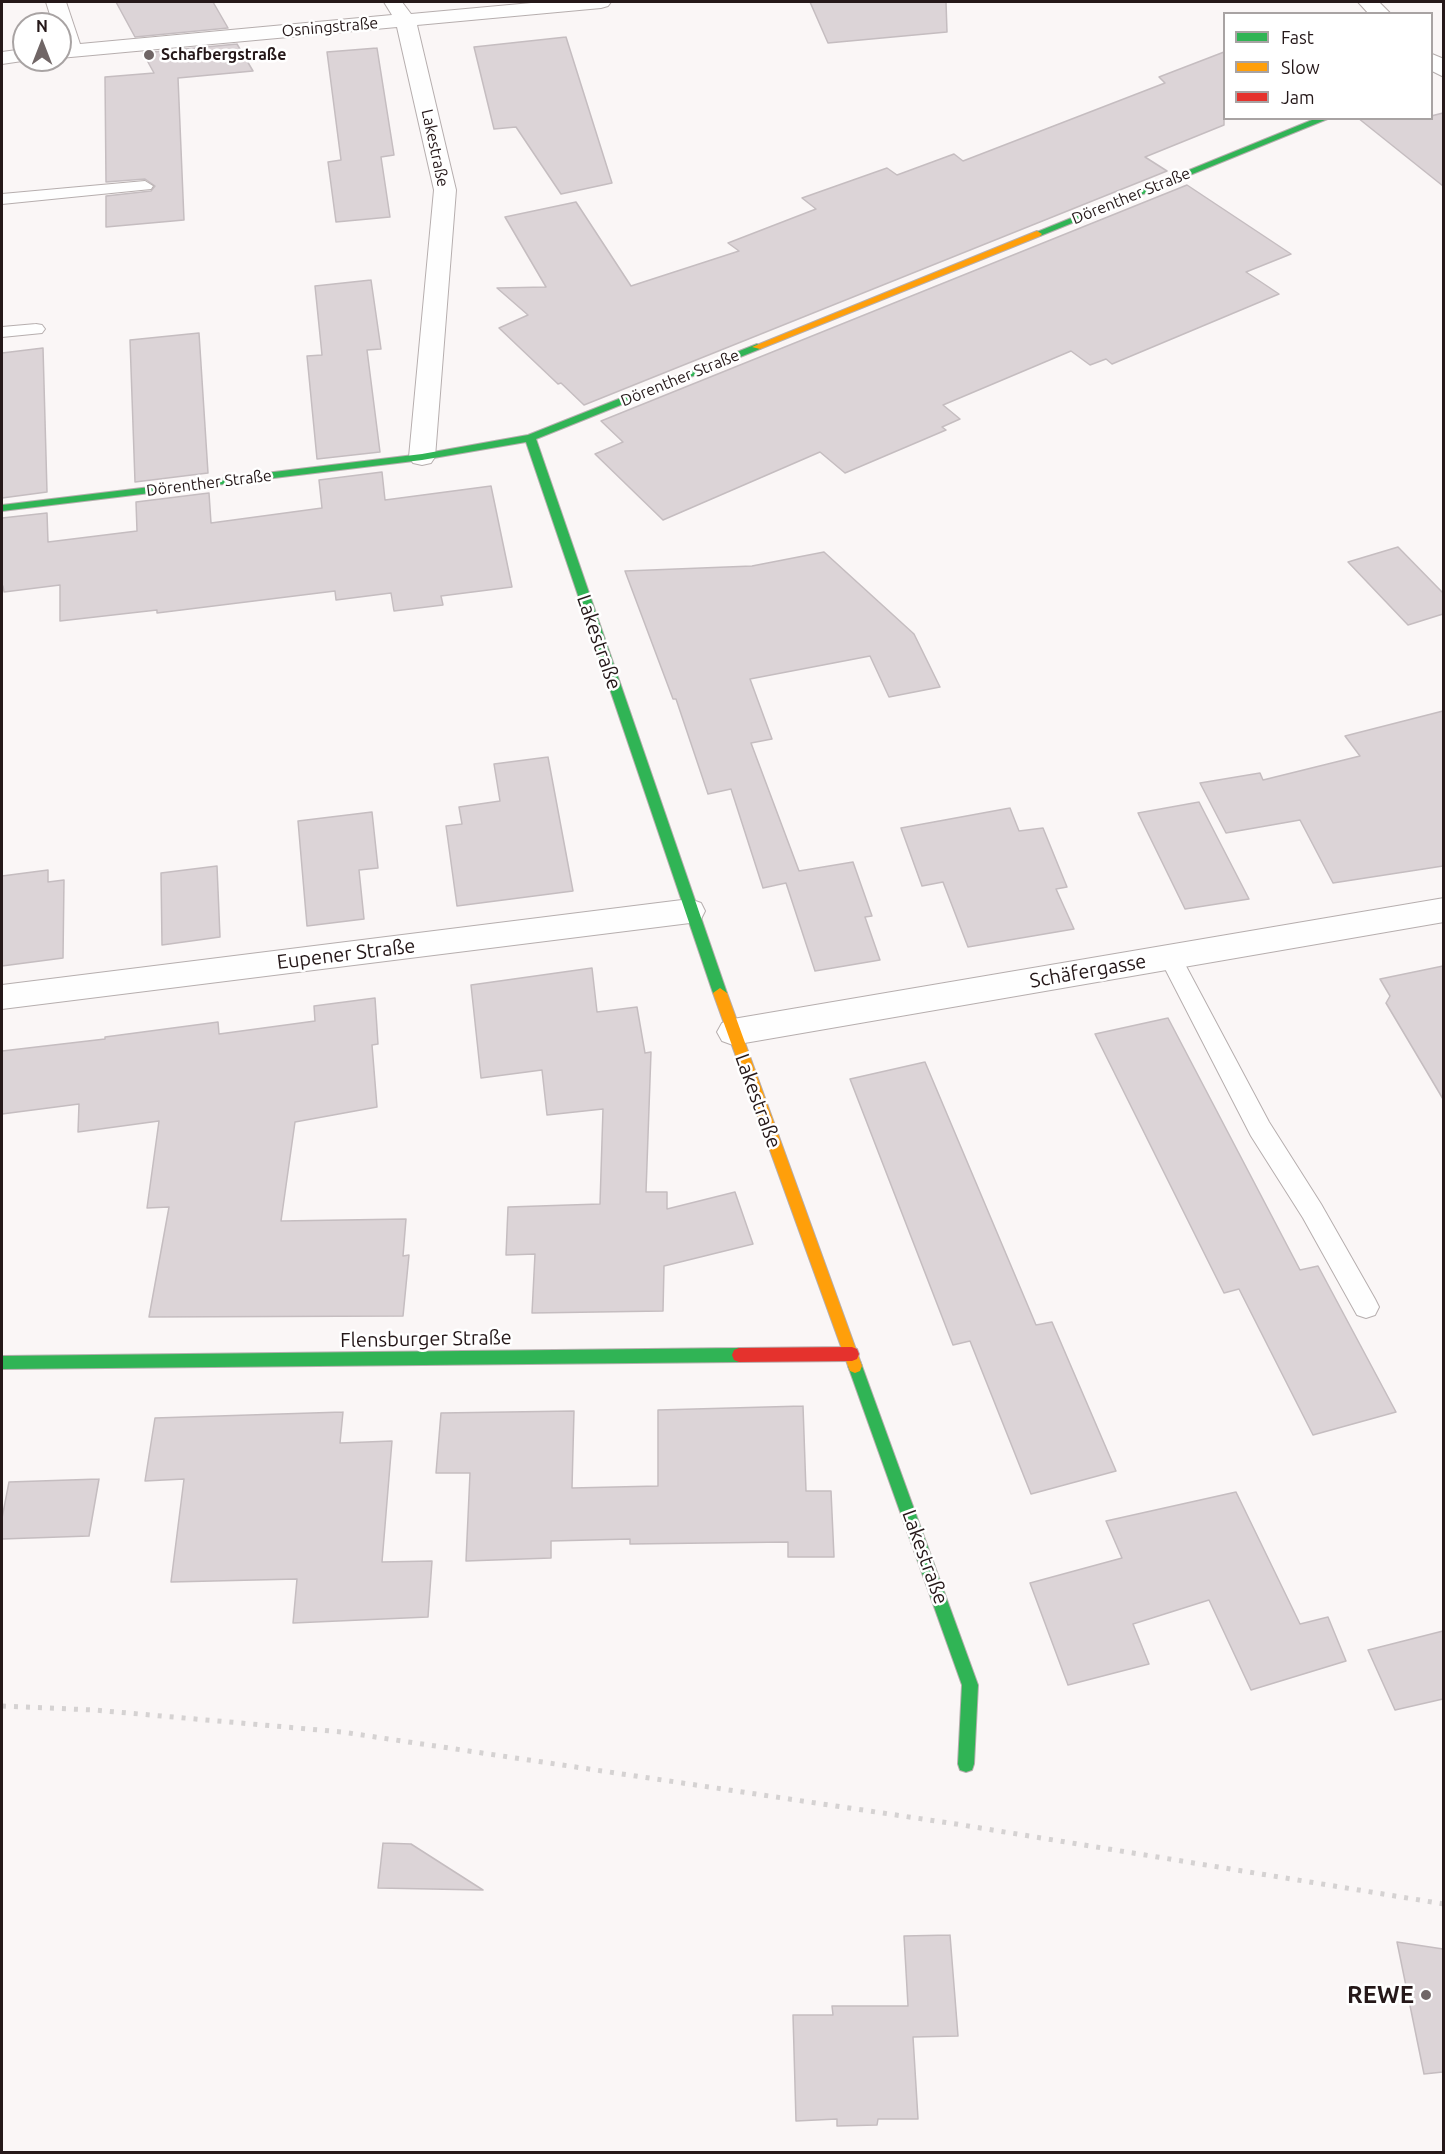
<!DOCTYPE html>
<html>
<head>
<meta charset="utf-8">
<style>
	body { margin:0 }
	#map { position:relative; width:1445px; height:2154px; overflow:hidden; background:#faf6f6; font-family:Ubuntu,sans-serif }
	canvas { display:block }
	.frame { position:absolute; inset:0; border:3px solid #251819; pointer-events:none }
	.legend { position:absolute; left:1223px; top:12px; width:210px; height:108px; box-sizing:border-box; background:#fff; border:2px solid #a8a3a3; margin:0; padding:8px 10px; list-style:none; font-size:18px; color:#251819 }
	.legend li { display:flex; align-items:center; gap:12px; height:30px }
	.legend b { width:30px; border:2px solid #a8a3a3 }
	.north { position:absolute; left:12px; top:12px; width:60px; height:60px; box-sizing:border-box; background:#fff; border:2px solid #a8a3a3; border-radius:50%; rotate:0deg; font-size:16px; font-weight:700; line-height:24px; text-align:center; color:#251819 }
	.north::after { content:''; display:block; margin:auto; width:21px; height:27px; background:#706666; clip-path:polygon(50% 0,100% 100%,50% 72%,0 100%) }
</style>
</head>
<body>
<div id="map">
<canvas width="1445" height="2154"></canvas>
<div class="frame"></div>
<ul class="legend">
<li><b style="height:8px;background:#30b455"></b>Fast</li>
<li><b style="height:8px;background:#ff9f0a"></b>Slow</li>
<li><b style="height:8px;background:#e5322d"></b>Jam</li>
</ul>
<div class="north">N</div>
</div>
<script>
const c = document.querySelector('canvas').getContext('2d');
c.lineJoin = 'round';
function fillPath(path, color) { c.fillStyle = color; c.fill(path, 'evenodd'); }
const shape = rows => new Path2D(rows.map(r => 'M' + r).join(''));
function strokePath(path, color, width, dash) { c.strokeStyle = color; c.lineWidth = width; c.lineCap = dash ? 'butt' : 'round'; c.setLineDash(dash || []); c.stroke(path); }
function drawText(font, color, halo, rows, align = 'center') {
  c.font = font + ' Ubuntu,sans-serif'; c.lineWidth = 5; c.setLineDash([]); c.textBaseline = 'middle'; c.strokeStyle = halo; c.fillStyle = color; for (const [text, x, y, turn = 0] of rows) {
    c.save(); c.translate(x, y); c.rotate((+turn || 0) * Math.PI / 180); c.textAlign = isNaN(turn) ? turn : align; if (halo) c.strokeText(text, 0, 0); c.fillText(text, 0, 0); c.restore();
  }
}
const building = shape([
	[116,2,213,2,228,28,135,37,116,2],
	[810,2,946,2,947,32,828,43,810,2],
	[566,37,612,183,561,194,516,127,494,129,474,47,566,37],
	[237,44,253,71,178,78,184,220,106,227,106,196,151,191,155,186,145,179,106,182,105,77,154,73,143,53,237,44],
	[377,48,394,155,381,157,390,217,336,222,328,162,341,160,327,52,377,48],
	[1224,52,1224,125,1145,157,1167,171,584,405,561,383,558,384,499,328,528,315,497,288,546,287,505,217,576,202,631,286,739,251,728,243,816,209,802,198,887,168,897,175,954,154,963,161,1165,83,1159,77,1224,52],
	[1443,113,1443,186,1358,118,1431,118,1431,116,1443,113],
	[1187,185,1291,254,1246,272,1279,294,1112,364,1106,359,1090,365,1071,351,943,405,960,419,942,427,946,430,845,473,820,452,663,520,595,454,623,442,601,421,1187,185],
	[371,280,381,349,367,350,380,452,317,459,307,356,322,355,315,286,371,280],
	[199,333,208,473,135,482,130,340,199,333],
	[43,348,47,492,2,498,2,353,43,348],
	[382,472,385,500,491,486,512,587,441,596,443,605,394,611,391,593,336,600,335,591,157,613,157,610,60,621,60,585,4,592,3,586,2,587,2,518,47,513,48,542,137,531,136,502,209,493,211,523,322,508,319,480,382,472],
	[1398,547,1443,593,1443,614,1408,625,1348,562,1398,547],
	[824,552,914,634,940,687,889,697,870,656,750,679,772,739,751,743,799,871,853,862,872,916,865,917,880,960,815,971,786,883,763,888,731,789,708,794,676,699,673,699,625,571,752,566,824,552],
	[1443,711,1443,866,1333,883,1300,820,1226,833,1200,783,1260,773,1263,780,1360,756,1345,736,1443,711],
	[548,757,573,891,457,906,446,826,462,824,459,807,500,801,494,764,548,757],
	[1199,802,1249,899,1185,909,1138,813,1199,802],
	[1010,808,1019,831,1043,828,1067,887,1056,889,1074,929,968,947,943,882,922,886,901,828,1010,808],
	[372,812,378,868,359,870,364,919,307,926,298,821,372,812],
	[217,866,220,937,162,945,161,873,217,866],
	[48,870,48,882,64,880,63,958,2,966,2,876,48,870],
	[1443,966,1443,1099,1386,1003,1390,996,1380,979,1443,966],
	[592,968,597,1012,637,1007,645,1053,651,1052,646,1192,667,1192,667,1209,735,1192,753,1244,664,1266,663,1311,532,1313,535,1254,506,1255,508,1207,600,1204,603,1109,547,1115,542,1070,481,1078,471,985,592,968],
	[375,998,378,1044,372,1045,377,1107,295,1122,281,1221,406,1219,403,1256,409,1255,403,1316,149,1317,169,1207,147,1208,159,1121,78,1132,79,1104,2,1114,2,1051,105,1039,105,1037,218,1022,219,1034,315,1021,314,1006,375,998],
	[1168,1018,1300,1270,1318,1266,1396,1412,1313,1435,1239,1289,1224,1293,1095,1034,1168,1018],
	[925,1062,1036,1325,1052,1322,1116,1471,1031,1494,970,1341,953,1345,850,1079,925,1062],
	[803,1406,806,1491,831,1491,834,1557,788,1557,788,1542,630,1544,630,1539,551,1541,551,1558,466,1561,470,1473,436,1473,441,1413,574,1411,572,1488,658,1486,658,1410,803,1406],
	[343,1412,340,1443,392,1441,382,1562,432,1561,428,1617,293,1623,297,1579,171,1582,184,1479,145,1481,155,1418,343,1412],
	[99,1479,89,1536,2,1539,2,1518,9,1482,99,1479],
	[1236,1492,1300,1624,1328,1617,1346,1661,1251,1690,1209,1600,1133,1624,1149,1664,1068,1685,1030,1583,1122,1558,1106,1521,1236,1492],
	[1443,1631,1443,1699,1395,1710,1368,1650,1443,1631],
	[383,1843,411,1844,483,1890,378,1888,383,1843],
	[950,1935,958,2036,913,2037,918,2119,878,2119,877,2125,837,2126,837,2119,796,2121,793,2015,833,2015,832,2006,908,2006,904,1936,950,1935],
	[1397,1942,1443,1949,1443,2072,1424,2074,1397,1942]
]);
fillPath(building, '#dcd4d7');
strokePath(building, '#c5bdc0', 1.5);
const lane = shape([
	[145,181,153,186,151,189,2,204,2,194,145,181],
	[36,324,42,325,45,329,42,333,2,337,2,327,36,324],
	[1170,948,1178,951,1269,1122,1321,1204,1375,1299,1379,1307,1375,1315,1366,1318,1357,1315,1303,1218,1251,1136,1159,957,1162,951,1170,948]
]);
const street = shape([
	[46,2,66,2,80,44,392,15,384,2,402,2,411,14,542,2,611,2,608,6,601,8,417,25,456,190,435,457,431,463,422,465,413,463,409,457,434,190,397,27,60,58,60,24,53,24,46,2],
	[1358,2,1379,2,1391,14,1369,14,1358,2],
	[24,49,24,60,29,60,2,64,2,52,24,49],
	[1432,54,1444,59,1444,77,1432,71,1432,54],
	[1444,898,1444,922,733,1045,722,1041,717,1032,722,1023,733,1019,1444,898],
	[690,899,701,903,705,911,701,919,690,923,2,1009,2,985,690,899]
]);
const fast = shape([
	[1317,118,1330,118,1040,236,1032,234,1317,118],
	[757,344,762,347,760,349,536,439,727,993,720,998,713,993,526,442,422,460,2,511,2,505,422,454,528,435,757,344],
	[739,1348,744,1350,746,1355,744,1360,739,1362,2,1369,2,1356,739,1348],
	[855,1359,860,1361,862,1366,978,1685,974,1764,972,1770,966,1772,960,1770,958,1764,962,1685,848,1366,850,1361,855,1359]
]);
const slow = shape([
	[1037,231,1042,234,1040,236,760,349,752,347,1037,231],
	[720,988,727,993,862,1366,860,1371,855,1373,850,1371,848,1366,713,993,720,988]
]);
const jam = shape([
	[852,1347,857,1349,859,1354,857,1359,852,1361,739,1362,734,1360,732,1355,734,1350,739,1348,852,1347]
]);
strokePath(lane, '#b6aeae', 2);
strokePath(street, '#b6aeae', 2);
strokePath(fast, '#b6aeae', 2);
strokePath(slow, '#b6aeae', 2);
strokePath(jam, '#b6aeae', 2);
fillPath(lane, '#fefefe');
fillPath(street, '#fefefe');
fillPath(fast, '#30b455');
fillPath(slow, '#ff9f0a');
fillPath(jam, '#e5322d');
strokePath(shape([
	[2,1706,94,1710,342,1732,956,1824,1444,1904]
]), '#d5d2d2', 5, [4, 8]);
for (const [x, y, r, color] of [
	[149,55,6,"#706666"],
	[1426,1995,6,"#706666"]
]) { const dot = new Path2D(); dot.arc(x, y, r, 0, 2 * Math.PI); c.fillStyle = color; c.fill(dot); strokePath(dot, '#fff', 2); }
drawText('16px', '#251819', '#fff', [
	["Osningstraße",330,27,-5],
	["Lakestraße",435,148,78],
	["Dörenther Straße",1131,196,-22],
	["Dörenther Straße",680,378,-22],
	["Dörenther Straße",209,483,-7]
]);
drawText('bold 16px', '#251819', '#fff', [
	["Schafbergstraße",161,55]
], 'left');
drawText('20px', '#251819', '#fff', [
	["Lakestraße",599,642,71],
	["Eupener Straße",346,954,-7],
	["Schäfergasse",1088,971,-10],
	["Lakestraße",758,1101,70],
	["Flensburger Straße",426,1339,-1],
	["Lakestraße",925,1557,70]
]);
drawText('bold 24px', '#251819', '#fff', [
	["REWE",1414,1995]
], 'right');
</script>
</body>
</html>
